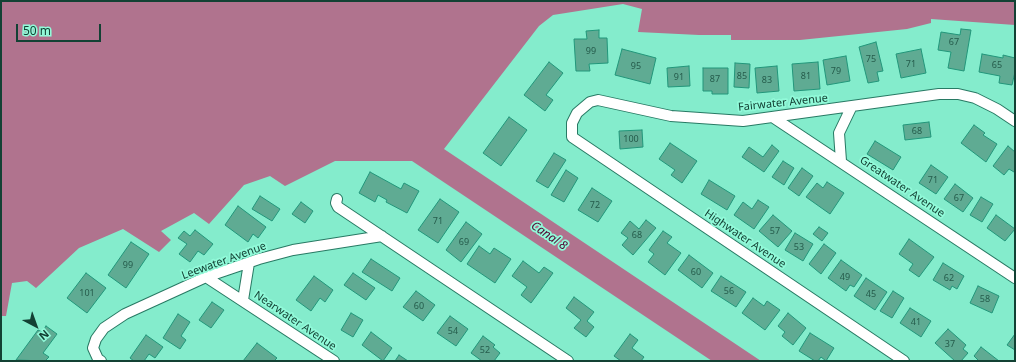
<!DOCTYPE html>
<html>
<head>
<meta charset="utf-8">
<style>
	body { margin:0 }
	#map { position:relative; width:1016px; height:362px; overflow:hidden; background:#84eccc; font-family:"Noto Sans",sans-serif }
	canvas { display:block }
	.frame { position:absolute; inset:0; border:2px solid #134134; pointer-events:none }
	.north { position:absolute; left:16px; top:306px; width:40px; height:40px; -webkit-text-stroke:3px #91fad9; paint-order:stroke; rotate:139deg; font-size:11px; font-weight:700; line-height:16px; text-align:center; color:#134134 }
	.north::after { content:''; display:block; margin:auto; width:14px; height:18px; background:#134134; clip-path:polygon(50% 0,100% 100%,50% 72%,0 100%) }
	.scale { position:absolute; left:16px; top:24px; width:85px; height:18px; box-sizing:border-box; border:2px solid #134134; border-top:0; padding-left:5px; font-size:12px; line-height:14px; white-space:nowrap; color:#134134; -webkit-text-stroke:3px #91fad9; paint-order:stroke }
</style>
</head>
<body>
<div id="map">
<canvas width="1016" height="362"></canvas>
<div class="frame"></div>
<div class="north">N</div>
<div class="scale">50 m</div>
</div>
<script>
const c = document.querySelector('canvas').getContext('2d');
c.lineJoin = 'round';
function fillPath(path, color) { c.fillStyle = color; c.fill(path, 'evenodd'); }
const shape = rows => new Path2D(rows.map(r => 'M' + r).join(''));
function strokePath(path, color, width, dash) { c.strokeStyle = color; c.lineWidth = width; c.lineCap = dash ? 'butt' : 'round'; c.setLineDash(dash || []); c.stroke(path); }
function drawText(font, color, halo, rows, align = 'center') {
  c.font = font + ' "Noto Sans",sans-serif'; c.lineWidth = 3.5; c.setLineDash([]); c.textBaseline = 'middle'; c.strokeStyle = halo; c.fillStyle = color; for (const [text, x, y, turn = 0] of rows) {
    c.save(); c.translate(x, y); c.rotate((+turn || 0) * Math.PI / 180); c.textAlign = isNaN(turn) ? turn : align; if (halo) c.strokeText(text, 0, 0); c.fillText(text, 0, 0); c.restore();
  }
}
fillPath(shape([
	[1,1,1015,1,1015,25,931,19,931,23,907,29,800,40,731,40,731,35,699,35,638,32,642,9,623,4,553,15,539,26,444,149,761,361,712,361,412,161,335,161,285,186,270,176,244,185,209,224,194,213,161,231,171,240,159,252,123,229,79,248,36,288,27,281,12,283,6,316,1,316]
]), '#b0738e');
const building = shape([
	[961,29,971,30,964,71,948,68,951,52,938,50,941,32,960,35,961,29],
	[599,30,599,38,607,38,608,63,589,64,590,71,576,71,574,39,587,39,586,31,599,30],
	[876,42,883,71,877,72,879,81,868,83,859,47,876,42],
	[622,49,656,58,650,84,615,75,622,49],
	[921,49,926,73,901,78,896,54,921,49],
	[982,54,1003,58,1003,55,1015,58,1015,72,1012,85,999,83,1000,76,979,72,982,54],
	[846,56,850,81,827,85,823,60,846,56],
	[549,62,563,73,546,95,553,100,545,111,524,95,549,62],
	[818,62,820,89,794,91,792,64,818,62],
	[735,63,750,64,749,88,734,87,735,63],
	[689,66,690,86,668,87,667,68,689,66],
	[777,66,779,91,757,93,755,68,777,66],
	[703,68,728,68,728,94,712,94,712,91,703,91,703,68],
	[509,117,527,130,501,166,483,153,509,117],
	[929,122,931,137,905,140,903,125,929,122],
	[974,125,985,133,983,135,997,144,986,162,961,143,974,125],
	[642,130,643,147,620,149,619,131,642,130],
	[875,141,901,157,893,170,867,154,875,141],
	[670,143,697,161,682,183,671,175,675,170,659,159,670,143],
	[772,145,779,151,764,172,742,157,749,147,763,157,772,145],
	[1008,146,1015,152,1015,171,1014,172,1009,169,1004,175,993,166,1008,146],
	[554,153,566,160,548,188,536,181,554,153],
	[783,161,794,168,784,185,772,177,783,161],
	[931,165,948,177,936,194,919,183,931,165],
	[802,168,813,176,799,196,788,188,802,168],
	[566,170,578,178,564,202,551,195,566,170],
	[370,172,401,189,404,183,419,191,407,213,386,202,387,200,378,195,375,202,359,193,370,172],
	[709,180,735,196,727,210,701,194,709,180],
	[827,182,844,193,830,214,806,197,817,183,823,188,827,182],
	[955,184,973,198,963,212,944,199,955,184],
	[592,188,612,201,598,222,578,210,592,188],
	[260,196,280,209,272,221,252,209,260,196],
	[981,197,993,204,982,222,970,215,981,197],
	[440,199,459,212,438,243,418,230,440,199],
	[758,200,769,207,754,229,734,215,743,202,752,209,758,200],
	[301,202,313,211,305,223,292,214,301,202],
	[238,206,266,227,258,238,253,234,248,242,225,225,238,206],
	[773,215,792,231,778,247,759,231,773,215],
	[996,215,1015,229,1005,241,987,228,996,215],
	[646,220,656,228,633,255,622,245,628,238,621,233,630,221,639,229,646,220],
	[466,222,482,234,461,262,446,250,466,222],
	[819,227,828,233,822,241,813,234,819,227],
	[195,230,213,244,204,255,198,251,190,262,179,254,187,244,178,238,184,231,190,236,195,230],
	[663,231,672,237,667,243,681,253,665,275,648,262,654,254,649,250,663,231],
	[795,233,813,244,803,261,785,250,795,233],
	[909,239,934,257,919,277,909,270,913,264,899,254,909,239],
	[131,242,149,254,126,288,108,275,131,242],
	[824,244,836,253,821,274,809,264,824,244],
	[479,246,490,254,494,248,511,259,495,283,467,264,479,246],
	[689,255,713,273,702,288,678,270,689,255],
	[371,259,400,278,392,291,362,272,371,259],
	[841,260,862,275,854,287,850,285,846,291,828,278,841,260],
	[523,261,539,273,544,267,553,273,531,303,521,295,527,287,512,276,523,261],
	[943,263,964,276,957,289,952,286,950,290,933,280,943,263],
	[86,273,106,288,87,313,67,298,86,273],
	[353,273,375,288,366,300,344,285,353,273],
	[314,276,333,290,325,302,320,298,311,311,296,300,314,276],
	[721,276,746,292,736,307,711,291,721,276],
	[866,278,887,292,875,310,854,296,866,278],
	[978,286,999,296,992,313,970,303,978,286],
	[416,291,435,305,423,321,403,307,416,291],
	[893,291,904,298,892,318,880,311,893,291],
	[574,297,594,312,587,321,594,327,586,337,574,328,581,320,566,308,574,297],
	[753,298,764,306,767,301,780,310,765,330,742,313,753,298],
	[212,302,224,310,211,328,199,320,212,302],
	[910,308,931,321,921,337,900,323,910,308],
	[351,313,363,320,353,337,341,330,351,313],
	[788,313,806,328,793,345,782,336,785,332,778,326,788,313],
	[178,314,190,322,181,336,186,340,180,349,163,338,178,314],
	[450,316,468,329,456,346,437,333,450,316],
	[46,326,57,334,43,353,49,357,45,361,16,360,38,330,42,332,46,326],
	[948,329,966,345,963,349,968,353,961,361,955,361,935,343,948,329],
	[371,332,392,348,383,361,362,345,371,332],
	[810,333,834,348,826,361,821,357,818,361,815,361,799,351,810,333],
	[630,334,638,340,632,348,644,357,641,361,621,361,614,356,630,334],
	[1015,334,1015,350,1007,345,1015,334],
	[146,335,163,347,155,358,149,354,144,361,134,361,130,358,146,335],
	[483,336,495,345,493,347,500,353,494,361,482,361,471,353,483,336],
	[257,343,277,358,274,361,243,361,257,343],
	[981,347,999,361,979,361,974,356,981,347],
	[399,355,408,361,395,361,399,355]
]);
fillPath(building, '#5fab93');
strokePath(building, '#22967a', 1);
const street = shape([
	[774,118,1015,278],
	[841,161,839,133,851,108],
	[337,199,336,203,338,207,568,361],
	[206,277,334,361],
	[243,300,249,263],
	[101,361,98,359,93,348,96,339,104,328,125,314,206,277,259,259,293,250,382,236],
	[904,361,572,137,572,123,577,113,590,102,598,100,671,116,743,121,939,94,958,94,975,98,997,109,1015,121]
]);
strokePath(street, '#287a64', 12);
strokePath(street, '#fff', 10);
drawText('9px', '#265c4c', null, [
	["67",954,42],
	["99",591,51],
	["75",871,59],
	["71",911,64],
	["65",997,65],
	["95",636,66],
	["79",836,71],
	["85",742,76],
	["81",806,76],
	["91",679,77],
	["87",715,79],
	["83",767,80],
	["68",917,131],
	["100",631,139],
	["71",933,180],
	["67",959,198],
	["72",595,205],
	["71",438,221],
	["57",775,231],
	["68",637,235],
	["69",464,242],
	["53",799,247],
	["99",128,265],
	["60",696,272],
	["49",845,277],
	["62",949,278],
	["56",729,291],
	["101",87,293],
	["45",871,294],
	["58",985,299],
	["60",419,306],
	["41",916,322],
	["54",453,331],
	["37",950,344],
	["52",485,350]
]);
drawText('11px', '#134134', '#91fad9', [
	["Fairwater Avenue",783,103,-6],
	["Greatwater Avenue",902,187,34],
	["Highwater Avenue",745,239,34],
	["Leewater Avenue",224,261,-20],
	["Nearwater Avenue",295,321,34]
]);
drawText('italic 12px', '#550935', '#91fad9', [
	["Canal 8",549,236,34]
]);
</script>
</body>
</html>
